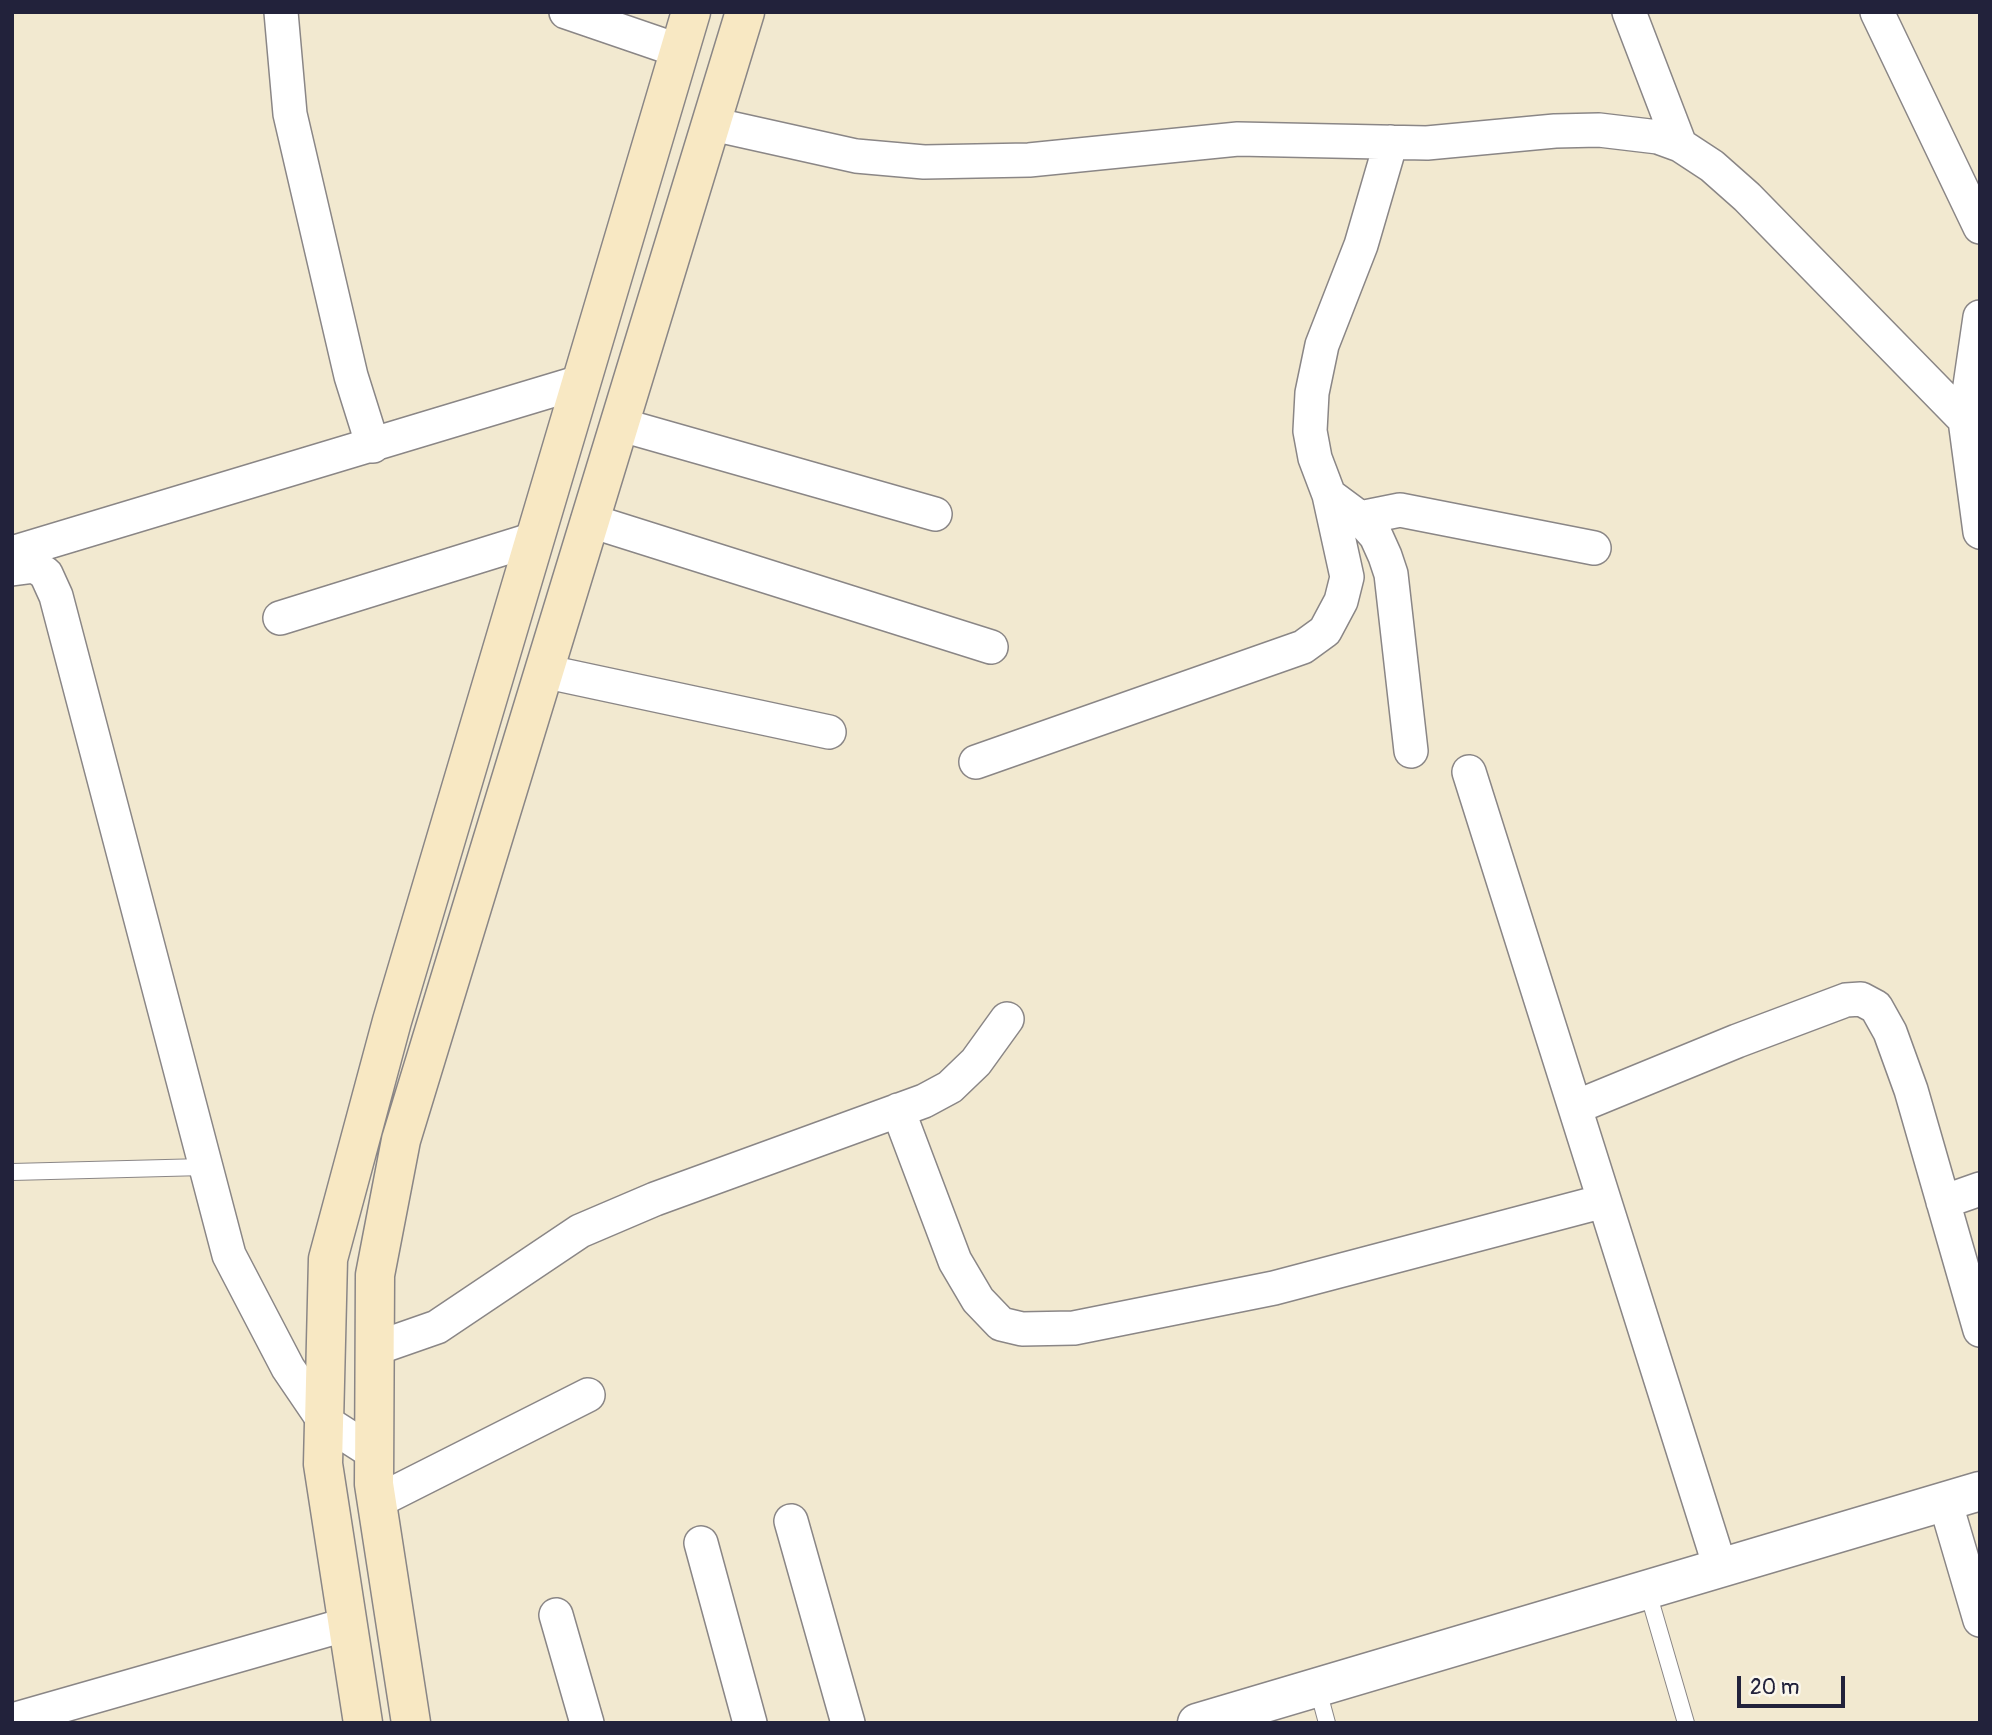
<!DOCTYPE html>
<html>
<head>
<meta charset="utf-8">
<style>
	body { margin:0 }
	#map { position:relative; width:1992px; height:1735px; overflow:hidden; background:#f2e9d0; font-family:Pangolin,sans-serif }
	canvas { display:block }
	.frame { position:absolute; inset:0; border:14px solid #22223b; pointer-events:none }
	.scale { position:absolute; left:1737px; top:1676px; width:108px; height:32px; box-sizing:border-box; border:4px solid #22223b; border-top:0; padding-left:9px; font-size:21px; line-height:24px; white-space:nowrap; color:#22223b; -webkit-text-stroke:5px #fbf7ec; paint-order:stroke }
</style>
</head>
<body>
<div id="map">
<canvas width="1992" height="1735"></canvas>
<div class="frame"></div>
<div class="scale">20 m</div>
</div>
<script>
const c = document.querySelector('canvas').getContext('2d');
c.lineJoin = 'round';
const shape = rows => new Path2D(rows.map(r => 'M' + r).join(''));
function strokePath(path, color, width, dash) { c.strokeStyle = color; c.lineWidth = width; c.lineCap = dash ? 'butt' : 'round'; c.setLineDash(dash || []); c.stroke(path); }
const service = shape([
	[12,1172,204,1167],
	[1647,1589,1686,1723],
	[1317,1686,1327,1723]
]);
const minor = shape([
	[281,12,290,114,351,376,373,446],
	[566,12,680,51],
	[1629,12,1680,145],
	[1877,12,1980,227],
	[712,124,856,156,924,162,1029,160,1238,139,1427,143,1555,131,1599,130,1658,137,1680,145,1712,166,1747,197,1965,420],
	[1980,317,1965,420,1980,532],
	[618,424,935,514],
	[1329,495,1360,518,1376,536,1385,556,1391,574,1411,751],
	[1360,518,1400,510,1594,548],
	[588,520,991,647],
	[15,552,580,382],
	[12,569,35,566,46,574,56,596,229,1255,288,1368,324,1421,374,1453],
	[280,618,534,539],
	[543,671,829,732],
	[976,762,1303,647,1325,631,1341,601,1347,577,1329,495,1315,458,1310,431,1312,393,1322,345,1361,245,1391,142],
	[1469,772,1720,1567],
	[1576,1107,1737,1041,1846,1000,1861,999,1876,1007,1890,1032,1911,1090,1980,1330],
	[898,1110,955,1261,978,1300,1001,1324,1022,1329,1074,1328,1274,1288,1604,1201],
	[1943,1202,1980,1189],
	[374,1349,437,1327,580,1231,655,1199,924,1101,950,1087,976,1062,1007,1019],
	[1945,1501,1980,1620],
	[376,1502,588,1395],
	[791,1521,848,1723],
	[701,1543,750,1723],
	[556,1615,587,1723],
	[12,1720,348,1624]
]);
const tertiary = shape([
	[1197,1723,1980,1491]
]);
const secondary = shape([
	[363,1723,323,1464,328,1259,392,1021,691,12],
	[411,1723,374,1484,375,1275,401,1140,745,12]
]);
strokePath(service, '#8a8686', 18);
strokePath(minor, '#8a8686', 36);
strokePath(tertiary, '#8a8686', 41);
strokePath(secondary, '#8a8686', 41);
strokePath(service, '#fff', 16);
strokePath(minor, '#fff', 33);
strokePath(tertiary, '#fff', 38);
strokePath(secondary, '#f8e8c3', 38);
</script>
</body>
</html>
